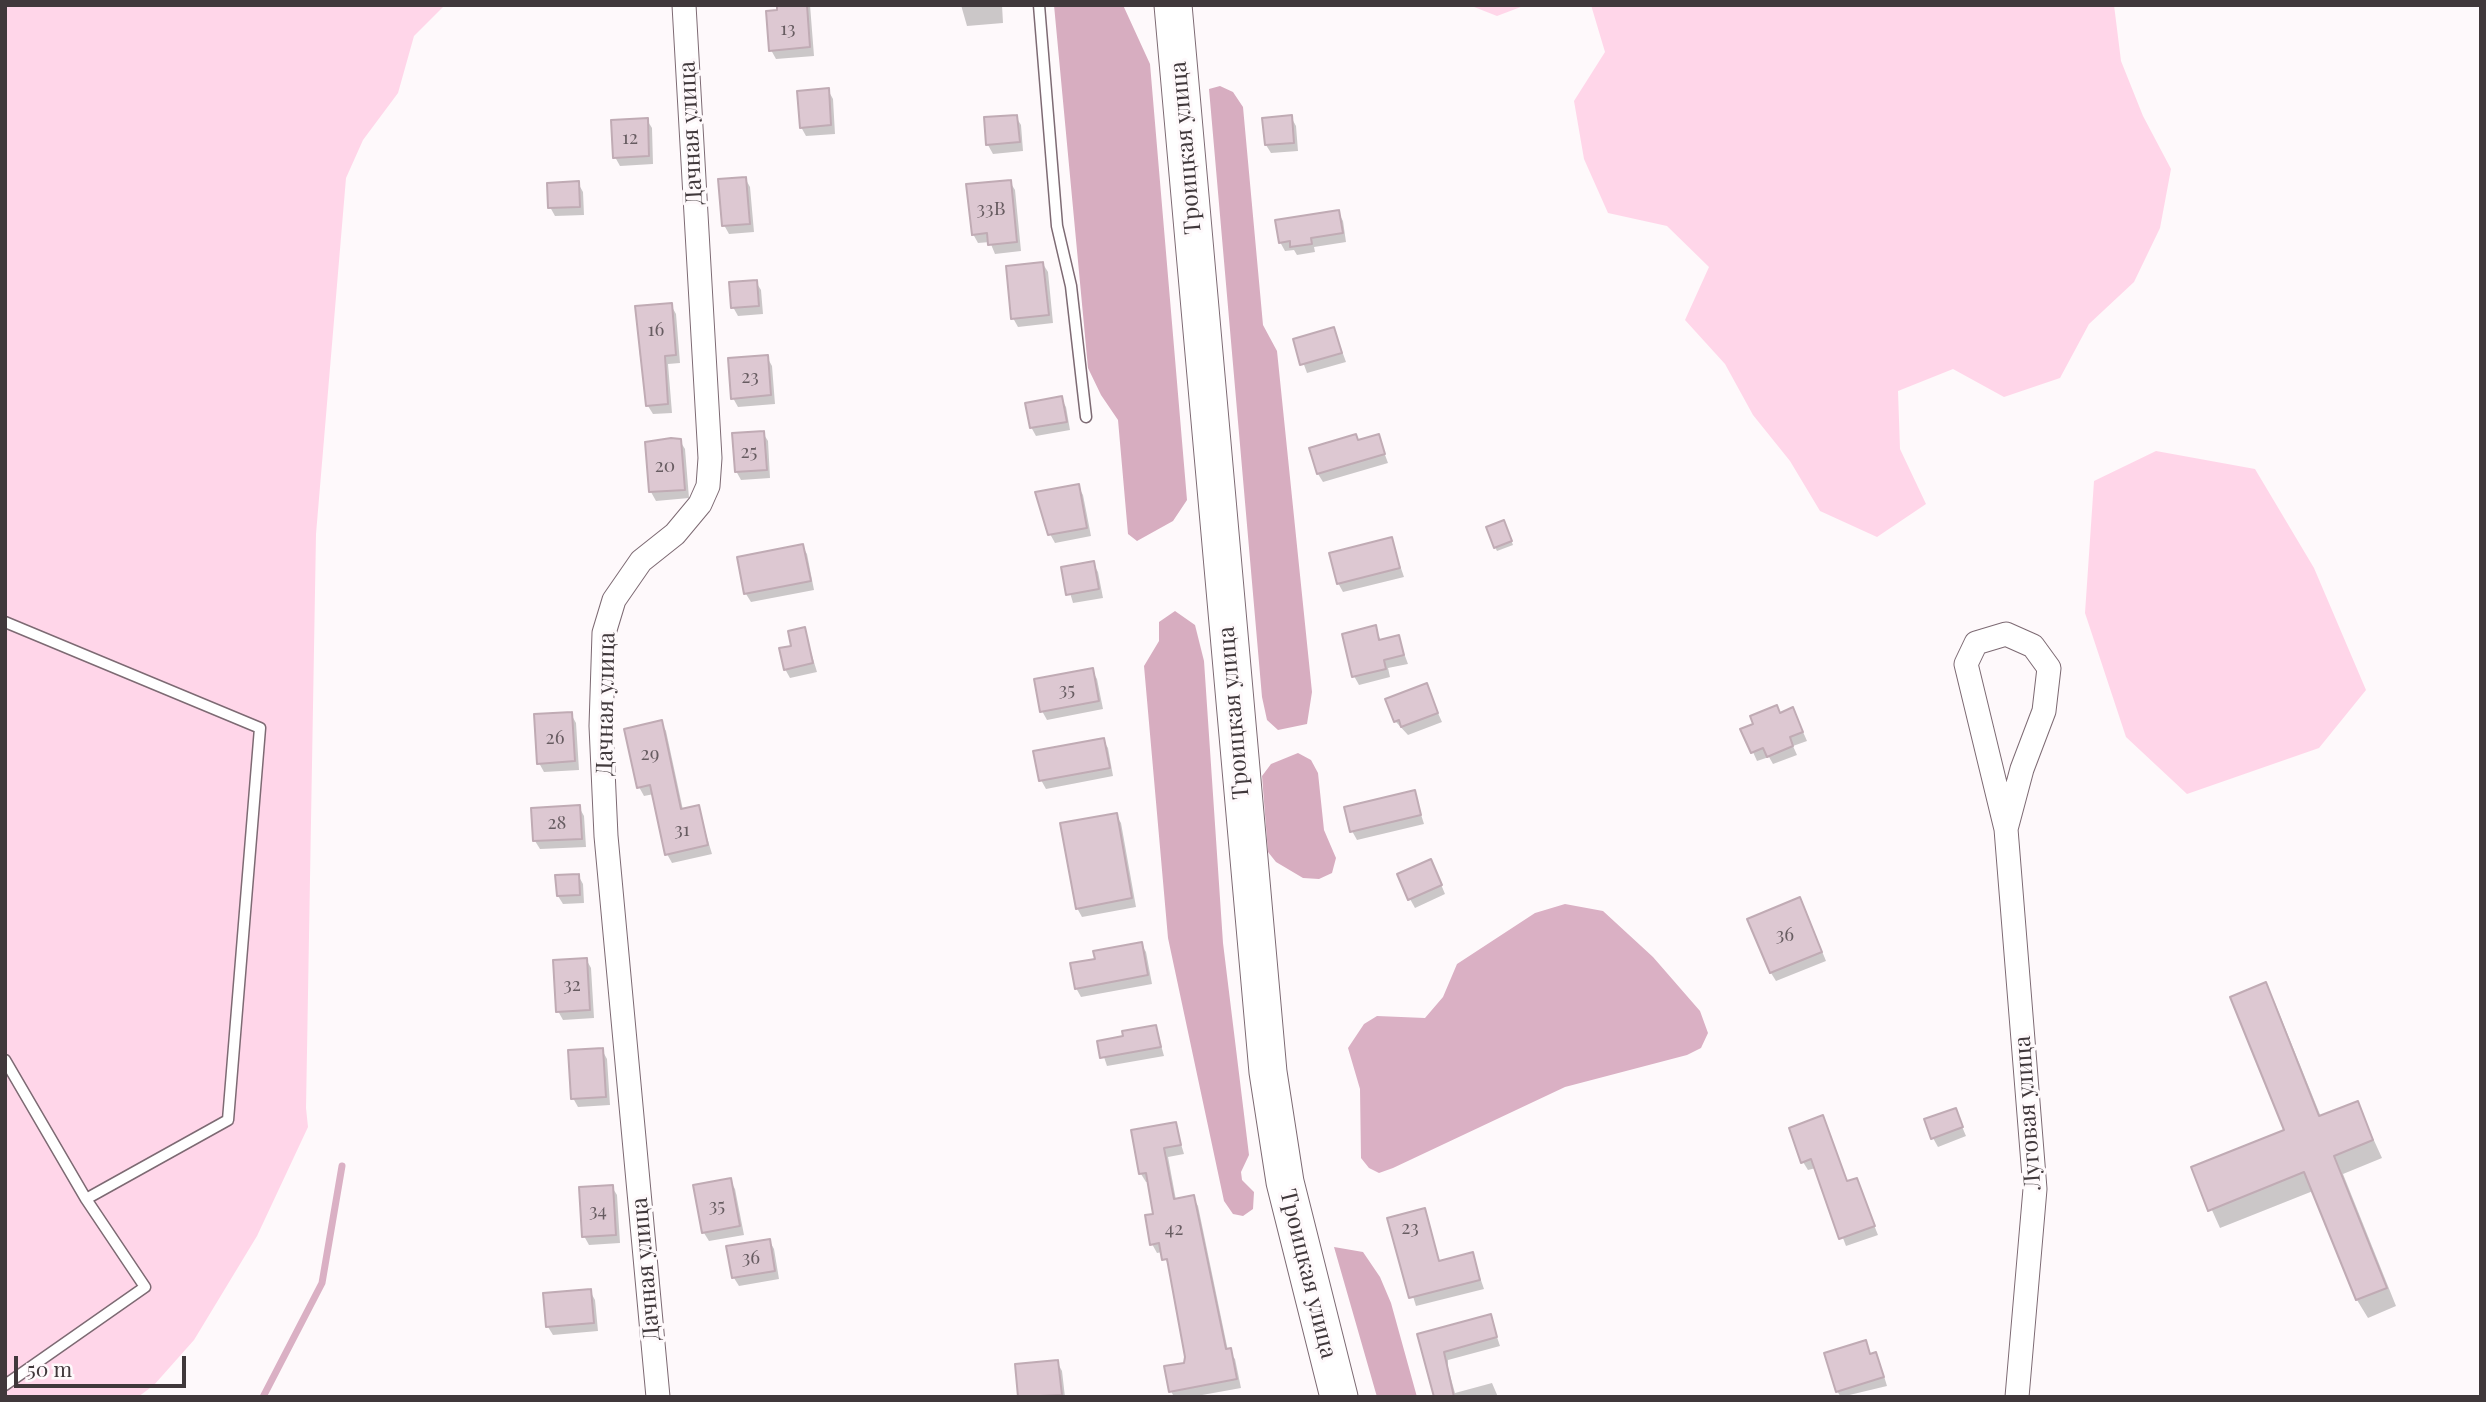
<!DOCTYPE html>
<html>
<head>
<meta charset="utf-8">
<style>
	body { margin:0 }
	#map { position:relative; width:2486px; height:1402px; overflow:hidden; background:#fef9fb; font-family:"Playfair Display",serif }
	canvas { display:block }
	.frame { position:absolute; inset:0; border:7px solid #40383b; pointer-events:none }
	.scale { position:absolute; left:14px; top:1356px; width:172px; height:32px; box-sizing:border-box; border:4px solid #40383b; border-top:0; padding-left:9px; font-size:21px; line-height:24px; white-space:nowrap; color:#40383b; -webkit-text-stroke:5px #fef9fb; paint-order:stroke }
</style>
</head>
<body>
<div id="map">
<canvas width="2486" height="1402"></canvas>
<div class="frame"></div>
<div class="scale">50 m</div>
</div>
<script>
const c = document.querySelector('canvas').getContext('2d');
c.lineJoin = 'round';
function fillPath(path, color) { c.fillStyle = color; c.fill(path, 'evenodd'); }
const shape = rows => new Path2D(rows.map(r => 'M' + r).join(''));
function strokePath(path, color, width, dash) { c.strokeStyle = color; c.lineWidth = width; c.lineCap = dash ? 'butt' : 'round'; c.setLineDash(dash || []); c.stroke(path); }
function drawText(font, color, halo, rows, align = 'center') {
  c.font = font + ' "Playfair Display",serif'; c.lineWidth = 6; c.setLineDash([]); c.textBaseline = 'middle'; c.strokeStyle = halo; c.fillStyle = color; for (const [text, x, y, turn = 0] of rows) {
    c.save(); c.translate(x, y); c.rotate((+turn || 0) * Math.PI / 180); c.textAlign = isNaN(turn) ? turn : align; if (halo) c.strokeText(text, 0, 0); c.fillText(text, 0, 0); c.restore();
  }
}
fillPath(shape([
	[5,5,445,5,414,36,398,93,363,140,346,178,316,534,306,1108,308,1127,257,1236,194,1340,154,1385,138,1397,5,1397],
	[1469,5,1526,5,1497,16],
	[1591,5,2114,5,2121,61,2143,116,2171,169,2160,228,2134,282,2089,324,2060,378,2004,397,1953,369,1898,391,1900,449,1926,504,1877,537,1820,511,1790,461,1753,415,1725,364,1685,320,1709,267,1667,226,1608,213,1584,159,1574,101,1605,52],
	[2156,451,2255,469,2314,568,2366,690,2319,748,2187,794,2126,737,2085,613,2094,481]
]), '#ffd6e9');
fillPath(shape([
	[1054,5,1123,5,1150,64,1187,500,1173,521,1137,541,1128,534,1118,420,1101,395,1088,368],
	[1220,86,1233,92,1243,107,1263,325,1277,351,1312,692,1307,724,1278,730,1267,720,1262,697,1209,89],
	[1175,611,1195,625,1204,661,1223,943,1249,1155,1241,1172,1242,1180,1254,1192,1253,1209,1243,1216,1233,1214,1224,1201,1168,938,1144,666,1159,641,1159,622],
	[1298,753,1311,760,1318,773,1324,830,1336,858,1332,873,1319,879,1303,878,1276,862,1268,852,1262,776,1271,764],
	[1334,1247,1363,1252,1380,1277,1391,1303,1417,1397,1377,1397]
]), '#d7adc0');
fillPath(shape([
	[1565,904,1603,911,1653,957,1700,1011,1708,1033,1701,1048,1687,1055,1565,1087,1393,1168,1379,1173,1369,1168,1361,1158,1360,1089,1348,1048,1364,1024,1377,1016,1425,1018,1443,997,1457,964,1535,913]
]), '#dab0c4');
fillPath(shape([
	[778,5,810,5,814,56,776,59,771,50],
	[961,5,1002,5,1003,23,967,26],
	[828,90,833,99,835,134,806,136,801,127],
	[1016,117,1021,125,1023,151,993,154,988,145,986,119],
	[1291,117,1296,126,1298,151,1271,153,1266,145],
	[647,120,652,128,653,164,620,166,615,157],
	[745,178,750,187,754,232,729,234,724,225],
	[1010,182,1015,190,1021,251,995,254,990,242,978,243,973,234],
	[578,183,583,192,584,215,555,216,550,207],
	[1338,212,1343,221,1346,242,1314,247,1315,252,1297,255,1294,250,1285,251,1280,242],
	[1043,264,1048,272,1053,323,1018,327,1013,318],
	[756,282,761,290,763,314,738,316,733,307],
	[671,305,676,314,680,363,668,364,672,413,653,414,648,406,645,365,640,357,636,308],
	[1334,329,1346,362,1307,373,1295,340],
	[767,357,772,366,775,404,738,407,733,398],
	[1061,398,1066,407,1070,430,1036,436,1031,427],
	[763,433,768,441,770,478,741,480,736,471],
	[1378,436,1388,463,1323,482,1318,474],
	[680,441,685,449,689,498,656,501,651,492],
	[1078,486,1083,495,1091,536,1055,543,1050,534],
	[1506,526,1513,545,1497,551,1495,547],
	[1391,539,1404,577,1343,592,1338,583],
	[802,546,807,554,814,590,751,602,746,594,739,559],
	[1093,563,1098,572,1103,598,1073,603,1063,569],
	[1375,627,1381,641,1398,637,1408,664,1388,668,1390,677,1359,685,1354,676],
	[804,629,817,672,790,678,785,669],
	[1092,670,1097,679,1103,709,1047,720,1042,711],
	[1426,686,1442,722,1408,735,1396,722,1388,700],
	[571,714,576,723,579,770,544,772,539,763],
	[1780,714,1797,718,1807,741,1793,746,1797,755,1773,764,1769,757,1757,761,1743,730],
	[661,722,666,731,683,810,698,807,712,854,672,863,667,854,654,794,644,796,639,787],
	[1103,740,1108,748,1113,776,1046,789,1041,780],
	[1414,792,1424,824,1357,840,1352,831],
	[579,807,584,816,586,847,540,849,535,841],
	[1116,815,1121,823,1136,907,1082,917,1077,908],
	[1435,870,1445,894,1415,908,1410,899],
	[578,875,583,884,584,903,563,904,558,896],
	[1804,907,1826,961,1776,981,1771,973],
	[1141,944,1146,952,1152,984,1081,997,1076,988,1097,960],
	[586,959,591,968,594,1018,563,1020,558,1011],
	[2265,985,2275,1003,2321,1117,2357,1103,2382,1158,2343,1174,2396,1306,2368,1318,2357,1300,2313,1191,2220,1228,2193,1168,2286,1131],
	[1156,1027,1164,1056,1107,1066,1099,1042],
	[602,1050,607,1059,610,1105,578,1107,573,1098],
	[1955,1110,1966,1136,1938,1147,1933,1138],
	[1822,1117,1848,1183,1856,1180,1878,1235,1846,1246,1816,1168,1808,1170,1803,1162],
	[1175,1124,1184,1154,1168,1157,1176,1200,1193,1197,1198,1206,1228,1351,1235,1359,1241,1388,1191,1397,1174,1397,1171,1391,1186,1364,1170,1268,1162,1252,1157,1253,1152,1244,1155,1215,1149,1182,1146,1182,1141,1174],
	[730,1180,735,1189,744,1235,709,1241,704,1233],
	[612,1187,617,1195,620,1243,589,1245,584,1236],
	[1424,1210,1440,1263,1472,1254,1484,1289,1416,1306,1389,1220],
	[769,1240,774,1249,779,1279,739,1286,734,1278,728,1248],
	[590,1291,595,1300,598,1331,553,1335,548,1327],
	[1490,1316,1500,1346,1448,1360,1448,1368,1455,1393,1492,1383,1498,1397,1435,1397,1419,1335],
	[1865,1342,1871,1356,1875,1355,1880,1363,1887,1386,1841,1397,1837,1391],
	[1057,1362,1062,1371,1065,1397,1020,1397]
]), '#0003');
strokePath(shape([
	[263,1397,322,1283,342,1166]
]), '#dab0c4', 7);
const building = shape([
	[777,5,807,5,810,47,769,51,766,11,777,10,777,5],
	[829,88,831,125,800,128,797,91,829,88],
	[1017,115,1020,142,986,145,984,117,1017,115],
	[1292,115,1294,143,1265,145,1262,118,1292,115],
	[648,118,649,156,613,158,611,120,648,118],
	[746,177,750,224,722,226,718,179,746,177],
	[1011,180,1017,242,988,245,987,233,972,235,966,184,1011,180],
	[579,181,580,207,548,208,547,183,579,181],
	[1339,210,1343,233,1311,238,1312,244,1290,247,1290,241,1279,243,1275,220,1339,210],
	[1043,262,1049,315,1011,319,1006,266,1043,262],
	[757,280,759,306,731,308,729,282,757,280],
	[672,303,676,355,665,356,668,404,646,406,635,306,672,303],
	[1334,327,1342,353,1300,365,1293,339,1334,327],
	[768,355,771,395,731,399,728,358,768,355],
	[1062,396,1067,422,1030,428,1025,403,1062,396],
	[764,431,767,470,735,472,732,433,764,431],
	[1356,434,1358,440,1379,434,1385,454,1317,474,1309,448,1356,434],
	[671,438,681,439,685,490,649,492,645,442,671,438],
	[1079,484,1087,528,1048,535,1035,492,1079,484],
	[1504,520,1512,541,1494,548,1486,527,1504,520],
	[1392,537,1400,568,1337,584,1329,553,1392,537],
	[803,544,811,581,744,594,737,557,803,544],
	[1094,561,1099,589,1066,595,1061,567,1094,561],
	[1376,625,1379,640,1399,635,1404,655,1384,660,1386,669,1352,677,1342,634,1376,625],
	[805,627,813,663,784,670,779,648,791,646,788,631,805,627],
	[1093,668,1099,701,1040,712,1034,679,1093,668],
	[1427,683,1438,713,1401,727,1399,720,1394,722,1385,699,1427,683],
	[1777,705,1780,713,1793,707,1803,732,1790,737,1793,746,1767,757,1763,748,1751,753,1740,729,1753,724,1750,716,1777,705],
	[572,712,575,761,537,764,534,714,572,712],
	[662,720,681,809,699,805,708,845,665,855,650,785,637,788,624,729,662,720],
	[1104,738,1110,768,1039,781,1033,751,1104,738],
	[1415,790,1421,815,1350,832,1344,807,1415,790],
	[580,805,582,839,533,841,531,808,580,805],
	[1117,813,1132,898,1076,909,1060,823,1117,813],
	[1431,859,1442,885,1408,900,1397,874,1431,859],
	[579,874,580,895,557,896,555,875,579,874],
	[1800,897,1822,952,1770,973,1747,919,1800,897],
	[1142,942,1148,975,1075,989,1070,963,1095,959,1093,951,1142,942],
	[587,958,590,1010,556,1012,553,960,587,958],
	[2266,982,2319,1116,2358,1101,2373,1140,2334,1156,2387,1288,2356,1300,2304,1172,2208,1211,2191,1167,2284,1130,2230,997,2266,982],
	[1156,1025,1161,1047,1100,1058,1097,1041,1123,1036,1122,1031,1156,1025],
	[603,1048,606,1097,571,1099,568,1050,603,1048],
	[1956,1108,1963,1127,1931,1139,1924,1119,1956,1108],
	[1823,1115,1847,1181,1857,1178,1875,1226,1839,1239,1811,1159,1801,1163,1789,1128,1823,1115],
	[1176,1122,1181,1145,1164,1148,1174,1199,1194,1195,1226,1349,1231,1348,1237,1379,1169,1392,1164,1366,1184,1363,1185,1357,1167,1259,1162,1260,1159,1243,1150,1245,1145,1215,1153,1214,1146,1173,1139,1174,1131,1130,1176,1122],
	[731,1178,740,1226,702,1233,693,1185,731,1178],
	[613,1185,616,1235,582,1237,579,1187,613,1185],
	[1425,1208,1439,1261,1473,1252,1480,1280,1409,1298,1387,1218,1425,1208],
	[770,1239,775,1271,732,1278,726,1246,770,1239],
	[591,1289,594,1323,546,1327,543,1293,591,1289],
	[1491,1314,1497,1337,1444,1352,1454,1397,1434,1397,1417,1334,1491,1314],
	[1866,1340,1870,1354,1876,1352,1884,1377,1836,1392,1824,1353,1866,1340],
	[1058,1360,1062,1395,1018,1397,1015,1364,1058,1360]
]);
fillPath(building, '#ddc8d2');
strokePath(building, '#c0abb4', 2);
const service = shape([
	[1039,5,1057,226,1071,286,1086,417],
	[5,622,260,728,228,1120,86,1199,145,1287,5,1385],
	[5,1060,86,1199]
]);
const minor = shape([
	[2006,829,2022,769,2044,711,2049,668,2033,646,2006,634,1976,643,1966,664,2006,829,2035,1189,2017,1397],
	[658,1397,606,836,601,726,604,633,614,600,641,561,675,534,700,504,708,486,710,458,684,5]
]);
const primary = shape([
	[1173,5,1268,1072,1285,1182,1339,1397]
]);
strokePath(service, '#7d6a73', 13);
strokePath(minor, '#7d6a73', 25);
strokePath(primary, '#7d6a73', 39);
strokePath(service, '#fff', 10);
strokePath(minor, '#fff', 23);
strokePath(primary, '#fff', 37);
drawText('19px', '#675c61', null, [
	["13",788,29],
	["12",630,138],
	["33В",991,209],
	["16",656,330],
	["23",750,377],
	["25",749,452],
	["20",665,466],
	["35",1067,690],
	["26",555,738],
	["29",650,754],
	["28",557,823],
	["31",682,830],
	["36",1785,935],
	["32",572,985],
	["35",717,1206],
	["34",598,1211],
	["23",1410,1228],
	["42",1174,1229],
	["36",751,1258]
]);
drawText('23px', '#40383b', '#fef9fb', [
	["Дачная улица",691,133,-93],
	["Троицкая улица",1186,148,-95],
	["Дачная улица",606,704,-89],
	["Троицкая улица",1234,713,-95],
	["Луговая улица",2028,1113,-94],
	["Дачная улица",646,1269,-95],
	["Троицкая улица",1308,1274,76]
]);
</script>
</body>
</html>
